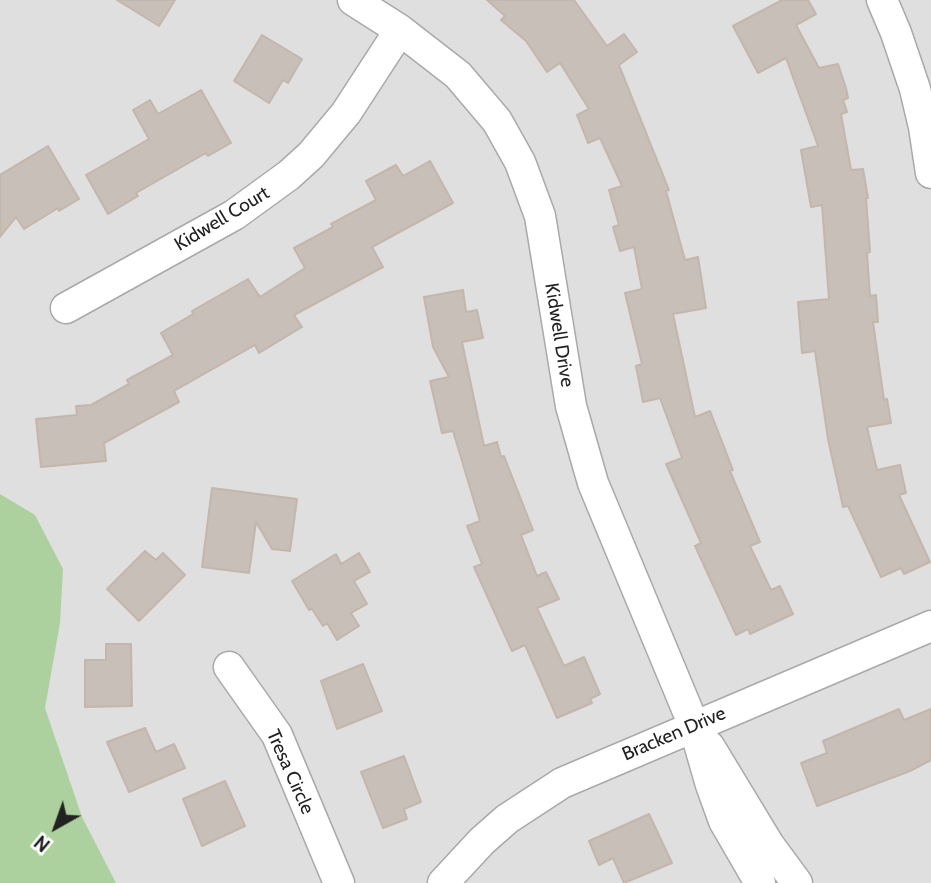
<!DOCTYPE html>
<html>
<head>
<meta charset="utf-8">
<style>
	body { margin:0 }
	#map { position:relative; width:931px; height:883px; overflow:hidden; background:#f2efe9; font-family:Cabin,sans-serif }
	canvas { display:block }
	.north { position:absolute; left:21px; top:792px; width:70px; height:70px; -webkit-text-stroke:5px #fff; paint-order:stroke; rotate:220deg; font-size:19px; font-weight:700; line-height:28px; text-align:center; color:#222 }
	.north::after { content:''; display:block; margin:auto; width:24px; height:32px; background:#222; clip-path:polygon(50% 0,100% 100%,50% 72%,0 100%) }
</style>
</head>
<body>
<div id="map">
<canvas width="931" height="883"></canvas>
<div class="north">N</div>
</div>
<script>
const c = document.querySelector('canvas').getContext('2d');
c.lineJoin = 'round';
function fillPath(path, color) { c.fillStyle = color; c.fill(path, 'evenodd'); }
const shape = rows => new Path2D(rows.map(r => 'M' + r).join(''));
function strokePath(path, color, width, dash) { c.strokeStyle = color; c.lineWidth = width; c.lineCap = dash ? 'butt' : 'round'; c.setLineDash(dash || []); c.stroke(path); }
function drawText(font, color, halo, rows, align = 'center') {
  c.font = font + ' Cabin,sans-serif'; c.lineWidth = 5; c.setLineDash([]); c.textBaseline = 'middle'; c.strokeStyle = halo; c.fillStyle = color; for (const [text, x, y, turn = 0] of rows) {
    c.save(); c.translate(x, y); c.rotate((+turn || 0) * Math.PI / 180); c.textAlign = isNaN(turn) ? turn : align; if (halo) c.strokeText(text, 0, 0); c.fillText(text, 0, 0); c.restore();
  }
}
fillPath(shape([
	[0,0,931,0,931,883,0,883]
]), '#e0dfdf');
fillPath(shape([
	[0,494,35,515,63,569,60,623,45,708,82,817,116,883,0,883]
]), '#add19e');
const building = shape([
	[117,0,175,0,159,26,117,0],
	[487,0,574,0,607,46,624,34,637,52,619,65,669,190,666,191,685,260,698,257,706,308,673,314,695,417,710,411,733,470,730,471,760,542,750,546,771,590,780,586,793,614,750,634,748,629,736,635,695,546,701,543,666,464,682,458,660,398,643,402,636,366,642,364,625,293,642,289,634,247,620,251,613,227,619,225,609,190,622,186,600,138,588,143,577,115,589,109,560,63,547,72,526,41,501,20,505,16,487,0],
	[782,0,808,0,816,14,796,25,819,68,838,64,846,88,848,98,843,100,847,112,841,114,851,170,863,169,868,198,866,198,870,252,867,253,870,296,876,295,878,322,873,322,884,400,887,399,891,423,867,427,877,470,900,465,906,493,899,495,930,562,904,574,901,568,881,577,848,506,843,507,828,439,815,351,802,353,798,302,829,299,822,205,811,207,801,150,818,146,786,58,758,73,733,26,782,0],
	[262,35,302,59,288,83,283,80,269,103,234,81,262,35],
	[201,90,231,143,208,156,206,153,136,193,138,196,108,214,86,175,149,139,133,110,150,100,158,114,201,90],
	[48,146,79,199,59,211,58,208,24,229,16,217,0,237,0,175,48,146],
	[430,161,453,203,372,247,383,267,294,315,302,327,259,353,255,345,174,391,179,402,104,443,106,461,41,467,36,419,77,415,76,406,91,405,129,384,127,380,173,355,161,333,193,314,192,311,248,279,260,297,305,268,294,248,333,227,331,224,376,200,366,181,396,165,403,176,430,161],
	[463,290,466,312,477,310,483,338,462,342,484,446,497,442,501,457,504,456,533,530,521,535,537,576,546,572,559,599,537,608,564,666,584,657,600,694,590,699,592,703,557,718,525,645,512,651,474,567,482,564,467,526,480,521,453,431,442,433,430,381,449,377,433,347,424,297,463,290],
	[212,488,297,499,290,551,272,549,256,522,249,573,202,567,212,488],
	[145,551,156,560,163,553,185,575,139,621,107,589,145,551],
	[359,553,370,572,354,581,367,604,351,613,359,626,337,640,327,623,323,626,312,609,309,610,292,581,336,554,341,564,359,553],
	[106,644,131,644,132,706,85,707,85,660,106,660,106,644],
	[363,664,382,711,337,729,321,681,363,664],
	[899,709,904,720,931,709,931,760,910,771,817,806,801,763,827,753,823,741,899,709],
	[145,728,156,752,174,744,185,768,129,792,107,742,145,728],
	[404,756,421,802,404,809,407,819,383,828,361,772,404,756],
	[225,781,245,826,202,846,183,799,225,781],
	[649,814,672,863,624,883,613,858,599,865,589,841,649,814]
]);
fillPath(building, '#c7bfb8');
strokePath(building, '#c4b6ab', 2);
const street = shape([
	[353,0,400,30,458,75,497,121,520,162,540,216,571,406,593,483,694,726,711,785,724,821,760,883],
	[882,0,896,33,915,89,924,127,931,173],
	[66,308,234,215,289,175,311,155,346,113,400,30],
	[229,667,277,735,339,883],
	[709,746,769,845,797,883],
	[443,883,482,841,507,819,562,783,931,626]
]);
strokePath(street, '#a9a9a9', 33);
strokePath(street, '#fff', 30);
drawText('19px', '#222', '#fff', [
	["Kidwell Court",222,219,-31],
	["Kidwell Drive",559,335,81],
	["Bracken Drive",674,734,-23],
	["Tresa Circle",290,772,66]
]);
</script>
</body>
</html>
